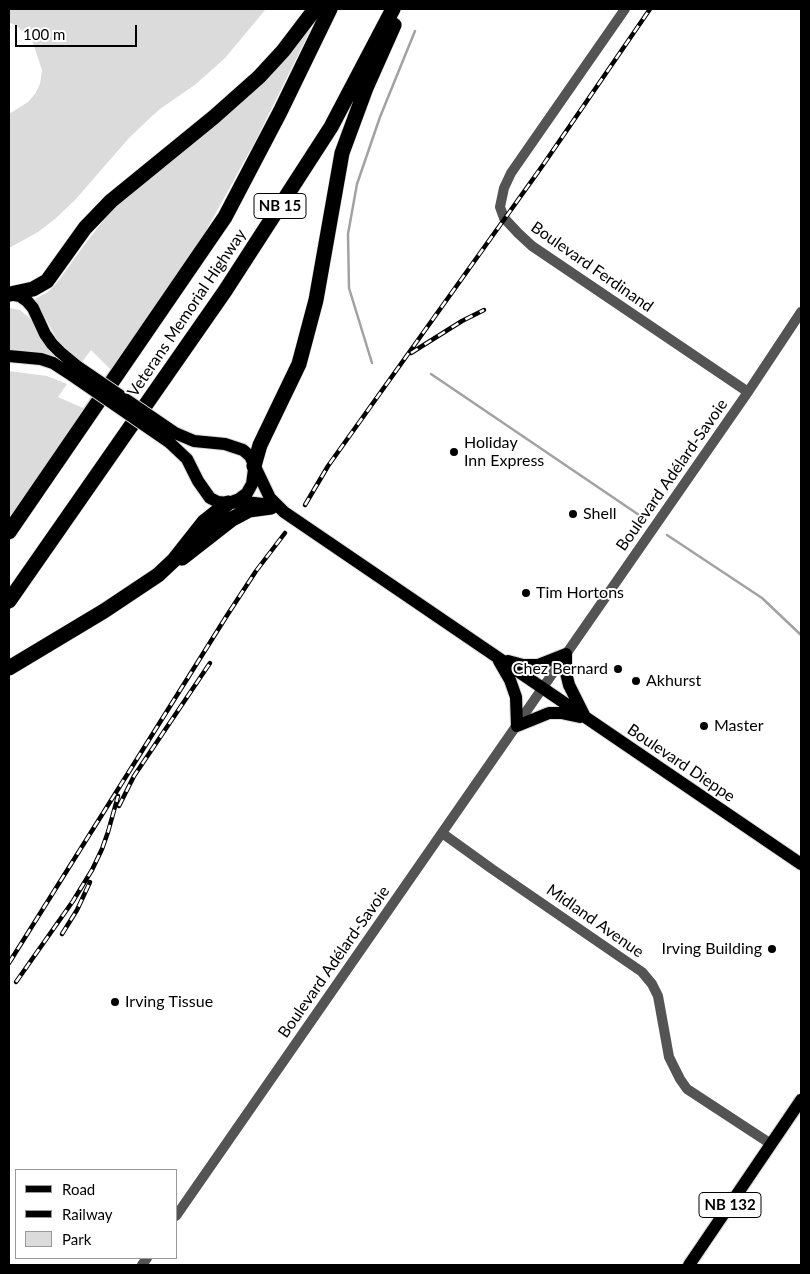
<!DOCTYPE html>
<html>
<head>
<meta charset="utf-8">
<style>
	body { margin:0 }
	#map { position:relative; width:810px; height:1274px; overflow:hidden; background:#fff; font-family:Lato,sans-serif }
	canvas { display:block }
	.frame { position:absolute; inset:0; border:10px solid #000; pointer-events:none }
	.legend { position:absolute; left:15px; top:1169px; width:162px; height:90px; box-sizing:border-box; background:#fff; border:1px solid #999; margin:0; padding:6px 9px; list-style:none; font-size:15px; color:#000 }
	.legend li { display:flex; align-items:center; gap:10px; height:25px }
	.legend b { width:25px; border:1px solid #999 }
	.scale { position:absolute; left:15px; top:25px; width:122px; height:22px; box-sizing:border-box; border:2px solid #000; border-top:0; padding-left:6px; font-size:15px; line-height:18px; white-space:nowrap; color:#000; -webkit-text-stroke:4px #fff; paint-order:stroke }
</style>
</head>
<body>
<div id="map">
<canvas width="810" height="1274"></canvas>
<div class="frame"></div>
<ul class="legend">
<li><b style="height:6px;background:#000"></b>Road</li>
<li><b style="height:6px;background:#000"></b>Railway</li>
<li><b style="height:14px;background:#dbdbdb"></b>Park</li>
</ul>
<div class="scale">100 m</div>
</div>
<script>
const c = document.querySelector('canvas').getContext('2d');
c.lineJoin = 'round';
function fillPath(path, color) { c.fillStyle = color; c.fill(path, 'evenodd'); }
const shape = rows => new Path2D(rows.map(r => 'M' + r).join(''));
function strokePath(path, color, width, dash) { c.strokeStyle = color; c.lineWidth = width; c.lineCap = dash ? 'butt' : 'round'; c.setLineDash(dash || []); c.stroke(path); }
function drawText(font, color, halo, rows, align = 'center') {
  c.font = font + ' Lato,sans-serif'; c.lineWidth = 4; c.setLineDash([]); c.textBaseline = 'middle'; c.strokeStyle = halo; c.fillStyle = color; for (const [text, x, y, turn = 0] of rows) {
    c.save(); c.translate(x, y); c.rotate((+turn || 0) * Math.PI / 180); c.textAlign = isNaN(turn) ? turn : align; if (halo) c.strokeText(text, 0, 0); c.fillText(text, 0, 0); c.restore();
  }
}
fillPath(shape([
	[9,9,266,9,225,58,196,84,160,109,150,118,129,138,75,200,55,219,38,232,9,248,9,114,28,102,35,94,40,84,42,70,33,43,18,27,9,22],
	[310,27,310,31,256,140,197,247,25,496,9,517,9,371,47,376,67,384,58,397,83,408,110,369,91,350,82,362,60,345,35,299,48,292,56,284,85,244,110,212,127,195],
	[9,308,20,310,34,322,48,349,54,355,53,358,9,351]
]), '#dbdbdb');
strokePath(shape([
	[372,363,349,288,348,234,357,184,380,117,415,31],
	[431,374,642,517],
	[667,535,762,598,801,635]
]), '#a2a2a2', 2.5);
const major = shape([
	[9,294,20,296,27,301,33,308,45,334,52,344,60,352,78,367],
	[9,356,41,359,53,363,73,376],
	[175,433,194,441,225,444,243,450,250,456,270,498,284,512,801,864],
	[169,442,187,459,198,481,210,498,218,502,228,503,245,502,263,504],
	[231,502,239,499,247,493,252,484,254,469],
	[499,661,510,680,516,697,517,726,549,713,561,713,580,717],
	[508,661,523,665,538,665,566,654,566,673,569,685,584,715],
	[689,1265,801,1100]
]);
const highway = shape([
	[10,294,33,289,47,281,85,228,111,201,214,117,259,77,283,51,315,9],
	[254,466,260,445,299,364,316,300,342,153,366,88,394,25],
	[9,532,225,217,280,112,330,9],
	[182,558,232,519,249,510,271,507],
	[9,601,225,291,331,127,393,9],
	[9,668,104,611,158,575,174,560,204,522,228,503]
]);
strokePath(major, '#dbdbdb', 14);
strokePath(highway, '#dbdbdb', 16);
strokePath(shape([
	[625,9,511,173,504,188,500,207,504,218,518,233,532,246,748,392],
	[442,833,492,869,642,972,652,984,658,996,669,1057,680,1079,687,1089,771,1144],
	[176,1216,748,392,801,312],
	[142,1265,147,1258]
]), '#545454', 10);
strokePath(major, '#000', 12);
strokePath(highway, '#000', 15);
const rail = shape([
	[411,353,462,321,484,310],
	[305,505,328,466,543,165,650,9],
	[119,806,134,776,210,663],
	[62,934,77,910,90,882],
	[9,963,226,617,256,571,285,533],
	[16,982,73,901,92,870,102,849,108,832,118,796]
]);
strokePath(rail, '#000', 4.5);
strokePath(rail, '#fff', 2.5, [8]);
const majorBridge = shape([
	[78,367,175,433],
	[73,376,169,442]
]);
strokePath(majorBridge, '#dbdbdb', 14, []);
strokePath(majorBridge, '#000', 12);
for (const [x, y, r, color] of [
	[454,452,5,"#000"],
	[573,514,5,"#000"],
	[526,593,5,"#000"],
	[618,669,5,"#000"],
	[636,681,5,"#000"],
	[704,726,5,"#000"],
	[772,949,5,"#000"],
	[115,1002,5,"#000"]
]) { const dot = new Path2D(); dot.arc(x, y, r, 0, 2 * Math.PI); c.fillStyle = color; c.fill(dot); strokePath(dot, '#fff', 2); }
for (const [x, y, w] of [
	[280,206,52],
	[730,1205,62]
]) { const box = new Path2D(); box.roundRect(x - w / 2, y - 12.5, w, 25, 4); c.fillStyle = '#fff'; c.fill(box); strokePath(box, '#000', 1); }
drawText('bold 15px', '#000', null, [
	["NB 15",280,206],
	["NB 132",730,1205]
]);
drawText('16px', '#000', '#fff', [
	["Boulevard Ferdinand",592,267,35],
	["Veterans Memorial Highway",187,313,-56],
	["Boulevard Adélard-Savoie",672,475,-55],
	["Boulevard Dieppe",681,763,34],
	["Midland Avenue",595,921,35],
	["Boulevard Adélard-Savoie",334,962,-55]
]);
drawText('16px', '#000', '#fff', [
	["Holiday",464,443],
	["Inn Express",464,461],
	["Shell",583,514],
	["Tim Hortons",536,593],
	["Chez Bernard",608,669,"right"],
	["Akhurst",646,681],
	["Master",714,726],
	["Irving Building",762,949,"right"],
	["Irving Tissue",125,1002]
], 'left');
</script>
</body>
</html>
